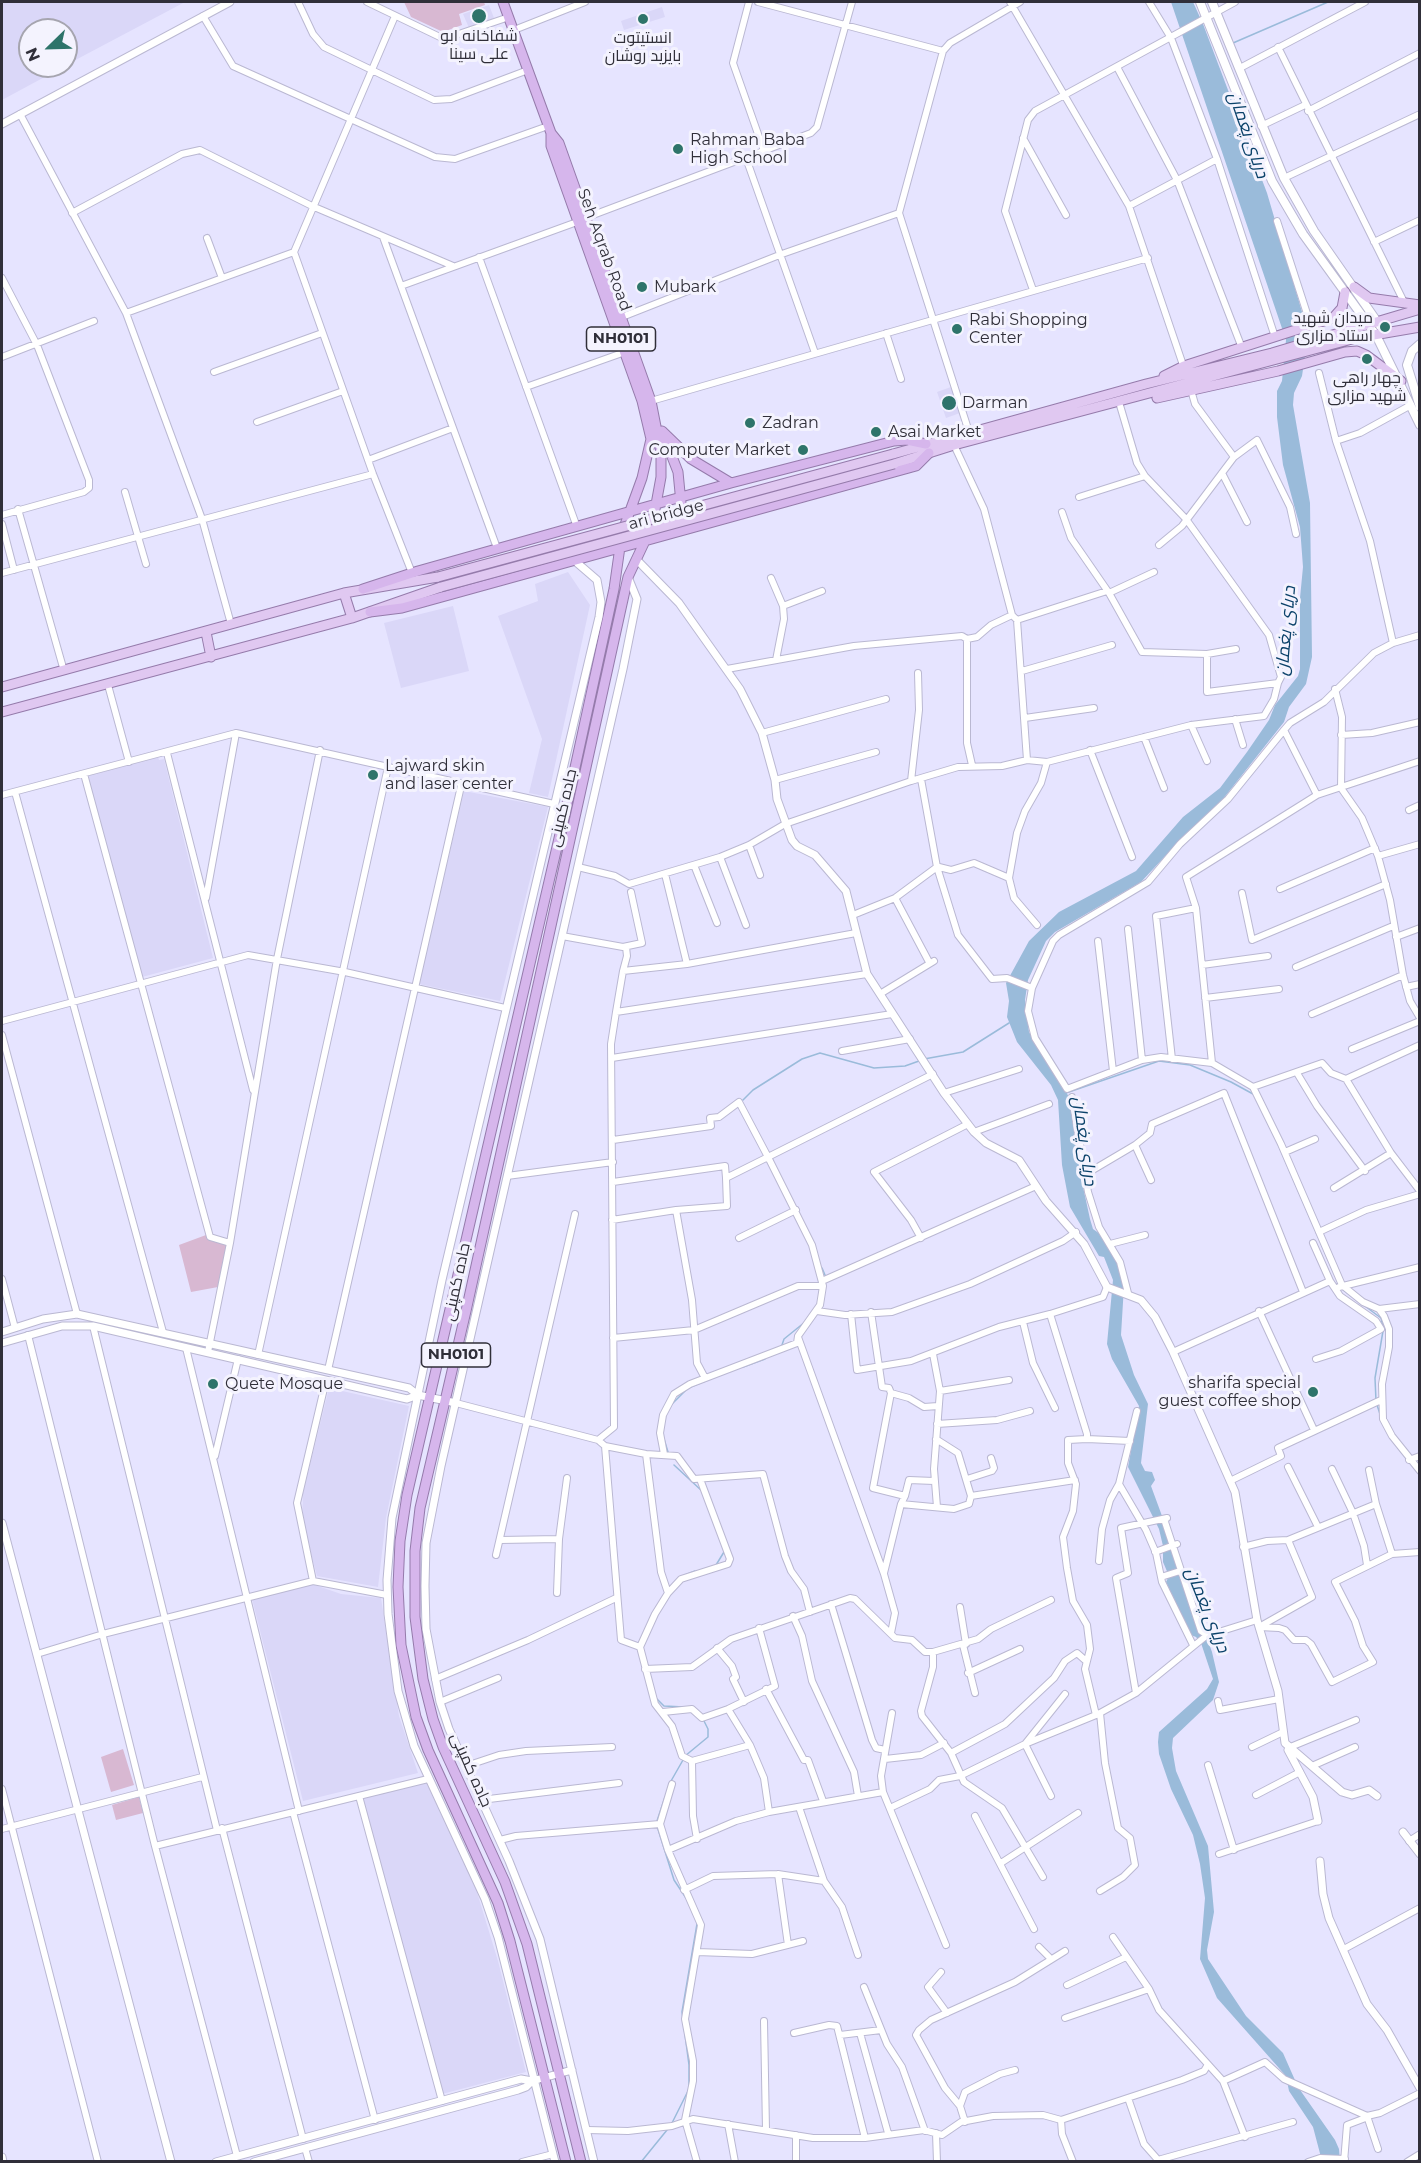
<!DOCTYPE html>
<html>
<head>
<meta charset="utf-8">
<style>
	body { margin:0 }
	#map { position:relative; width:1421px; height:2163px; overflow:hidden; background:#e6e4ff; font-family:Montserrat,sans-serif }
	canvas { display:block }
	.frame { position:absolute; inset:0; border:3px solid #302f39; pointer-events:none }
	.north { position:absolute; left:18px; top:18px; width:60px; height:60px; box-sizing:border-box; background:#f4f3fe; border:2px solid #a6a5af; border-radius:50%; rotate:247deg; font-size:16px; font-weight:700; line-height:24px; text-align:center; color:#302f39 }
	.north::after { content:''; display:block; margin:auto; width:21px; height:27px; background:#2e746a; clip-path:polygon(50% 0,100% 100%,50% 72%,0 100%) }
</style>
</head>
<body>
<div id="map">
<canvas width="1421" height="2163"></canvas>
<div class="frame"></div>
<div class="north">N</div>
</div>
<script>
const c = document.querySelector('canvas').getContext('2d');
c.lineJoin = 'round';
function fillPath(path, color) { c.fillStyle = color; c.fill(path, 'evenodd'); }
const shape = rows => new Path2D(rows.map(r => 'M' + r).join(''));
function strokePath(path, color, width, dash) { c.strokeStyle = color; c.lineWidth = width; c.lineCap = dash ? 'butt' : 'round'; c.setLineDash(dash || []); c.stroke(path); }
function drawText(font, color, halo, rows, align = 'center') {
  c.font = font + ' Montserrat,Cairo,sans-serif'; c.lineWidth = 6; c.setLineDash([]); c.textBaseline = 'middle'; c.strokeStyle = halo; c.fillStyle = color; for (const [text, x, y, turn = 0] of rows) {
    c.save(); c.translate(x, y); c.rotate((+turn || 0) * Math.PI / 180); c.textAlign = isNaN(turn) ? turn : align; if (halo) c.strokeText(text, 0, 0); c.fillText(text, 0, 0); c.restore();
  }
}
fillPath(shape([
	[2,2,185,2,66,65,66,30,30,30,30,66,65,66,2,100],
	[489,5,494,18,469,28,463,14],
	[662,7,665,17,624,30,621,21],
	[951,387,960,413,946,418,937,392],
	[568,572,590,605,548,797,529,793,542,739,498,616,538,601,535,584],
	[453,606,469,671,401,688,384,623],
	[158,757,159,760,164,759,213,958,142,977,87,776],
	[464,791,548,807,500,1001,419,984],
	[329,1388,409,1406,386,1518,378,1587,317,1576,302,1521,303,1493],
	[305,1585,315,1585,341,1594,381,1598,399,1716,418,1773,303,1801,252,1599],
	[425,1780,476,1889,498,1961,526,2072,442,2094,362,1794]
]), '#dad7f8');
fillPath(shape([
	[404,2,484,2,485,5,459,14,462,25,443,32,411,17],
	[206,1235,227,1244,218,1287,191,1292,179,1245],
	[123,1749,134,1785,111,1792,101,1757],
	[139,1797,143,1813,116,1820,112,1805]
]), '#d8b8d2');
fillPath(shape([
	[1171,2,1193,2,1203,24,1267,193,1305,322,1308,336,1302,376,1294,393,1293,405,1310,503,1312,657,1306,684,1289,707,1284,722,1223,799,1183,837,1141,882,1055,932,1046,941,1028,980,1025,1000,1029,1032,1069,1097,1080,1173,1090,1219,1093,1229,1100,1234,1117,1262,1124,1286,1121,1335,1134,1375,1148,1404,1141,1463,1145,1471,1152,1472,1155,1480,1151,1486,1212,1652,1219,1682,1213,1700,1173,1738,1172,1748,1176,1771,1208,1846,1214,1912,1207,1950,1208,1959,1246,2016,1283,2053,1298,2087,1335,2140,1339,2149,1340,2161,1322,2161,1313,2127,1289,2091,1286,2076,1217,1998,1200,1959,1205,1898,1200,1864,1193,1835,1171,1789,1159,1754,1158,1742,1159,1732,1207,1689,1213,1679,1201,1643,1196,1637,1191,1635,1166,1582,1169,1576,1163,1562,1163,1546,1159,1529,1128,1467,1139,1406,1112,1359,1107,1344,1113,1280,1104,1257,1099,1256,1070,1207,1062,1165,1058,1100,1051,1085,1017,1042,1007,1017,1009,1001,1006,983,1029,941,1059,912,1136,871,1183,817,1220,788,1247,752,1269,720,1275,705,1298,676,1300,669,1300,598,1303,567,1300,527,1283,465,1277,417,1277,391,1282,381,1286,340]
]), '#9abbda');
strokePath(shape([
	[1233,43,1328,2],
	[924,1059,963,1052,1009,1023],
	[1066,1093,1159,1061,1190,1065,1231,1082,1253,1094],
	[743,1100,753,1090,802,1059,820,1053,874,1068,905,1066,919,1061],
	[1278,1144,1333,1271],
	[822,1268,825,1275],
	[1342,1289,1381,1318,1383,1327],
	[782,1345,784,1339,805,1322],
	[743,1367,765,1359],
	[1376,1401,1375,1378,1383,1331],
	[672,1404,688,1388,708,1380],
	[1377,1405,1384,1426],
	[664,1439,668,1452],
	[1398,1448,1420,1475],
	[674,1465,702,1491],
	[716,1565,724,1552],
	[685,1575,695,1571],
	[657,1699,664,1706,684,1707],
	[685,1756,708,1737,708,1729,703,1719],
	[671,1781,683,1760],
	[657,1821,665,1797],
	[657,1826,674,1880,686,1898],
	[672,2123,689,2089,689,2065,682,2012,697,1924],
	[641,2162,667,2130]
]), '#9abbda', 1.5);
const minor = shape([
	[298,2,313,34,324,47,434,100,451,99,528,70],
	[367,2,444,39,509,17],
	[749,2,733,63,764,151],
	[758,2,943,51],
	[1010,2,1129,206,1184,368],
	[1149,2,1171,38,1217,159,1275,337],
	[203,16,233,66,435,157,455,159,548,126],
	[395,16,294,252,373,474,412,573],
	[514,30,585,2],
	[1278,47,1405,304],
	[1117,67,1177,180,1242,348],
	[1240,68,1365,2],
	[1308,111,1420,53],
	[20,114,126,313,202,519,231,624],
	[1261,126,1305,105],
	[1023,138,1066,215],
	[746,158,815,353],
	[1284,178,1420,114],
	[1129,206,1217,159],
	[72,213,182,154,200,150,312,206,453,266],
	[585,218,811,133,817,127,852,2],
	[1277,221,1311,326],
	[383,237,497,548],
	[207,238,222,278],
	[1374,242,1420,220],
	[479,257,577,527],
	[2,278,37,345,89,480,89,488,84,492,2,515],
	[401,286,577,222],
	[1033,290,1005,211,1028,120,1035,111,1235,2],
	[126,313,294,252],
	[622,317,782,254,899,213],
	[886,333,901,379],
	[2,357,94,321],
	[214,372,322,333],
	[1319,373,1336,441,1370,541,1393,643],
	[526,387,625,352],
	[1191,390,1195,404,1234,457],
	[651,401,1148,258],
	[1119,402,1137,463,1145,476,1186,519,1269,635,1281,677,1278,683,1207,692,1207,654],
	[257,422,343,391],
	[969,432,899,213,943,51,950,43,1020,2],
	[1336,441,1360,433,1411,405],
	[954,445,984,509,1012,615,1017,620,1027,760,1047,762,1191,725,1264,716,1274,699,1278,683],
	[368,460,453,428],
	[1222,473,1247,522],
	[125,492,146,564],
	[1079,497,1145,476],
	[18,509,64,671],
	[1062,512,1071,538,1109,593,1142,652,1207,654,1236,649],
	[2,524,14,570],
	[1159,545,1182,526,1234,457,1257,440,1290,507,1296,534],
	[2,573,373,474],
	[771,578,783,606,784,619,776,660],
	[1109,593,1154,572],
	[783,606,822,591],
	[1017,620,1107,591],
	[967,639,967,743,972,765],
	[727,669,854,646,962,636,967,639,977,637,991,625,1012,615],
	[1022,671,1112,645],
	[108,685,129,762],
	[1335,689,1342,717,1341,788,1362,818,1378,856,1390,900,1403,975,1410,1001,1420,1018],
	[1025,718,1094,708],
	[1235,719,1243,745],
	[1191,725,1207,761],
	[1284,730,1228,799,1180,844,1148,882,1059,935,1053,941,1032,988,1028,1011,1035,1038,1067,1089,1142,1060,1161,1057,1212,1063,1253,1087,1281,1144,1342,1285,1363,1302,1379,1309,1384,1316,1389,1329,1389,1347,1382,1384,1383,1419,1392,1436,1420,1471],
	[762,733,886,699],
	[1341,735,1372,733,1420,722],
	[1144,737,1164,788],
	[1090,750,1132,857],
	[167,753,253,1090],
	[84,774,210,1237,230,1243],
	[775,780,876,752],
	[911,781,919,710,918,673],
	[15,792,163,1332],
	[2,795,236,733,554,804],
	[1317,795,1284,730,1290,723,1324,702,1374,653,1393,643,1420,635],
	[1409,810,1420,805],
	[749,845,760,875],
	[1378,856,1420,844],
	[720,857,746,925],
	[694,865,717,923],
	[578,867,615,876,629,884,720,857,749,845,785,824,911,781,958,767,1002,766,1027,760],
	[937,867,958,935,992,979,1007,978,1032,988],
	[939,867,951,870,974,863,1009,878],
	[665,874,687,964],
	[1280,889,1375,848],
	[1242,893,1252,940,1386,884],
	[206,898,236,733],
	[895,898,929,962],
	[853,915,895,898,937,867,921,779],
	[1037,925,1014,898,1009,878,1017,833,1025,811,1041,783,1047,762],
	[1128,929,1142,1060],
	[562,936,623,947,642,943,631,892],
	[1396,937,1420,928],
	[1098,941,1113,1071],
	[1202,965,1268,956],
	[1296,967,1393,926],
	[623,971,627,956,626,947],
	[1406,987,1420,984],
	[880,994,934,961],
	[1205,998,1279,989],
	[616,1012,623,971,687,964,856,933],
	[1312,1014,1403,975],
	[2,1021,248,955,345,972,505,1008],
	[2,1035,77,1314],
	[1352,1049,1420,1021],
	[842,1051,910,1039],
	[612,1058,892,1014],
	[1172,1059,1156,916,1196,908],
	[1212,1063,1196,908,1186,877,1317,795,1420,761],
	[1297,1073,1317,1106,1365,1171],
	[1346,1079,1391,1153,1420,1191],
	[1253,1087,1322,1063,1331,1073,1346,1079,1420,1045],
	[944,1093,1019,1069],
	[1072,1097,1088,1192,1099,1227,1120,1262,1128,1293],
	[974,1132,1049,1104],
	[613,1140,711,1126,710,1118,719,1117,739,1102,768,1157,726,1178,725,1166,613,1182],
	[1135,1145,1151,1180],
	[1285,1152,1315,1139],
	[1086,1174,1135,1145,1150,1133,1152,1124,1224,1093,1303,1292],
	[507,1176,613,1162],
	[1334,1188,1391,1153],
	[676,1210,727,1206,726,1178],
	[612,1220,676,1210,692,1300,697,1363,705,1378],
	[1319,1232,1366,1210,1420,1194],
	[739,1238,796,1210],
	[921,1238,911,1220,874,1172,968,1124],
	[1313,1243,1330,1281,1340,1296,1376,1321,1381,1329,1341,1351,1316,1359],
	[1110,1244,1145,1235],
	[2,1279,15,1328],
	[822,1281,1036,1186],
	[1339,1287,1420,1267],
	[1379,1309,1420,1304],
	[817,1311,845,1315,892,1312,970,1284,1063,1241,1076,1232],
	[1259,1311,1314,1430],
	[871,1312,882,1387,889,1388,891,1393,873,1488,905,1496,901,1504],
	[851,1314,857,1370,911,1361,999,1327,1050,1314,1087,1434,1087,1439,1068,1440,1068,1463,1076,1484,1073,1511,1063,1537,1067,1568,1073,1601,1087,1625,1090,1649,1085,1669,1096,1715,1100,1713,1105,1763,1118,1828,1130,1838,1135,1865,1123,1877,1100,1891],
	[1050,1314,1103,1297,1107,1287],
	[1023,1322,1033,1363,1055,1408],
	[93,1326,217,1830],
	[28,1335,155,1846,237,2156],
	[798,1337,884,1574,895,1613,891,1633],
	[613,1338,694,1330,798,1286,823,1286],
	[186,1348,299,1811],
	[208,1352,230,1243,277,959,320,750],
	[1173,1352,1330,1281],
	[933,1354,940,1391,934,1469,937,1507],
	[258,1355,388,767],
	[328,1370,461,786],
	[940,1391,1009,1380],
	[891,1393,909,1398,924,1407,938,1406],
	[456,1403,598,1440,605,1446,646,1454,677,1456,694,1479,763,1474,785,1556,791,1571,804,1589,810,1612],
	[1137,1411,1119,1484,1146,1530,1156,1553,1162,1582,1193,1645],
	[937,1424,997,1420,1030,1411],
	[1087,1439,1130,1441],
	[598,1440,614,1427,611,1044,616,1012,867,974],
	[605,1446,621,1640,640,1647,655,1704,672,1726,682,1756,692,1761,750,1745],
	[664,1454,660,1433,663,1415,674,1394,690,1384,797,1343,798,1336,820,1305,823,1286,812,1245,768,1157,933,1074],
	[215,1456,238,1359],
	[1409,1460,1420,1456],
	[1288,1467,1318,1527],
	[1332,1469,1353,1513,1364,1546,1367,1565],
	[1369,1470,1376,1504,1392,1554],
	[967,1479,992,1471,994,1468,991,1458],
	[1230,1481,1281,1456,1278,1448,1381,1400],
	[905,1496,909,1480,934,1481],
	[971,1496,1075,1480],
	[1164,1519,1201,1631,1207,1635],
	[500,1540,559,1539],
	[1243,1547,1267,1541,1288,1540,1376,1504],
	[1155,1552,1177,1544],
	[496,1555,575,1214],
	[1099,1561,1102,1529,1110,1500,1119,1484],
	[884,1573,901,1504,954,1509,969,1504,971,1496,958,1453,936,1439],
	[1161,1577,1180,1571],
	[313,1581,297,1503,326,1380],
	[557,1593,559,1539,567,1478],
	[668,1593,681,1579,728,1564,730,1559,700,1479],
	[831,1604,872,1740,876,1748,885,1750],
	[960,1607,966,1644],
	[793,1616,802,1636,812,1681,854,1772,858,1796],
	[1259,1627,1279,1628,1285,1630,1294,1640,1306,1640,1311,1644,1332,1682,1373,1662,1363,1646,1355,1621,1335,1582,1392,1554,1420,1552],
	[1259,1627,1312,1597,1288,1540],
	[963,1645,975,1693],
	[640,1647,655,1614,668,1593,661,1572,646,1454],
	[717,1648,732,1666,736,1677,733,1679,744,1702],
	[933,1652,933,1667,921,1711,922,1716,951,1753,964,1782,1002,1808,1043,1877],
	[37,1654,103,1634,313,1581,387,1595],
	[645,1669,692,1667,731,1639,850,1598,855,1599,895,1638,912,1640,925,1652,933,1652,978,1639,991,1629,1051,1600],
	[968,1673,1020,1649],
	[435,1679,528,1640,616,1598],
	[766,1689,804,1760,808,1760,823,1801],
	[1136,1693,1116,1578,1128,1573,1121,1528,1167,1518],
	[1218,1701,1220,1710,1279,1699],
	[440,1702,498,1678],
	[728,1709,750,1745,764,1778,769,1812],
	[663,1712,692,1709,702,1718,728,1709,775,1686,759,1628],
	[892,1713,881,1776,883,1792,946,1945],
	[1100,1713,1136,1693,1206,1636,1257,1620],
	[1252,1747,1281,1733],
	[1288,1748,1356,1720],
	[951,1753,1005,1724,1054,1678,1065,1661,1077,1653,1086,1661],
	[885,1759,921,1755,944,1743],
	[692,1761,693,1816,697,1839],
	[1208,1765,1234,1850],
	[466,1766,499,1755,526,1751,612,1747],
	[1312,1766,1355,1747],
	[672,1784,660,1824,668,1850,701,1925,685,2019,693,2061,693,2081,685,2120,697,2162],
	[2,1789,98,2162],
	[1256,1795,1300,1772],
	[359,1796,442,2101],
	[1051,1796,1025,1744,1065,1694],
	[481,1800,619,1783],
	[799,1807,824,1881],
	[890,1808,930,1789,939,1780,960,1776,1025,1744,1096,1715],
	[293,1812,375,2120],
	[975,1816,1034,1929],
	[222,1828,303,2139],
	[2,1829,202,1777],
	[500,1840,516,1836,660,1824],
	[1409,1841,1420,1834],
	[155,1846,428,1779],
	[668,1850,736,1821,769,1812,883,1792],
	[1219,1854,1318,1821],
	[1001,1863,1078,1813],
	[778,1874,788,1945],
	[684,1890,713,1876,778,1874,824,1881,842,1907,858,1955],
	[1113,1937,1149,1989,1159,2010,1223,2081,1245,2137],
	[1039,1947,1051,1959],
	[1344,1949,1420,1908],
	[697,1952,752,1954,803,1941],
	[941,1972,928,1987,947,2013],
	[1067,1985,1126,1957],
	[864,1987,887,2044,902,2067,925,2131],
	[1065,2018,1149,1989],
	[764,2021,766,2130],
	[794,2033,829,2025,837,2026,865,2138],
	[860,2033,888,2133],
	[840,2035,881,2030],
	[1223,2081,1265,2062,1284,2079,1367,2116,1380,2113,1420,2093],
	[1128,2098,1144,2144,1159,2161],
	[960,2106,965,2092,1000,2074,1015,2070],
	[1367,2116,1378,2149],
	[1061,2120,1062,2134,1073,2162],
	[965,2122,960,2106,945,2088,916,2035,919,2030,931,2020,1015,1982,1065,1951],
	[728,2124,735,2162],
	[587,2130,628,2131,672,2126,693,2119,813,2138,865,2138,924,2130,942,2135,961,2122,993,2116,1043,2115,1061,2120,1182,2080,1204,2071,1207,2066],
	[936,2133,937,2162],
	[796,2135,796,2162],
	[305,2148,309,2162],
	[1158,2160,1293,2122],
	[522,2162,553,2154],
	[1308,2162,1320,2158,1345,2159],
	[1344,2162,1347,2125,1368,2117],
	[1407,2162,1420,2154]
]);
const tertiary = shape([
	[2,124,230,2],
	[636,559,679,603,740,689,762,733,775,780,777,799,792,840,797,846,815,855,846,891,867,974,944,1093,974,1132,986,1143,1019,1160,1046,1201,1084,1244,1107,1287,1141,1300,1155,1317,1173,1352,1235,1492,1257,1620,1278,1691,1285,1743,1342,1792,1352,1795,1369,1790,1377,1796],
	[2,1332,43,1319,77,1314,409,1388,418,1395,456,1403],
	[2,1343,62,1326,93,1326,407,1399,418,1395],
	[2,1523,171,2162],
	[1288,1750,1313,1797,1318,1821],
	[1403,1832,1420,1854],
	[1320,1861,1323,1894,1329,1918,1367,2004,1387,2030,1420,2088],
	[2,2157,3,2162],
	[216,2162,521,2079,532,2081],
	[254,2162,518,2090,526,2087,532,2081,572,2070],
	[555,2162,498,1937,485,1899,414,1746,398,1691,388,1614,387,1580,392,1518,442,1280,599,617,601,602,597,580,575,561],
	[594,2162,540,1939,509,1861,449,1729,440,1702,426,1629,425,1586,426,1543,441,1466,623,669,637,599,628,577]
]);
const secondary = shape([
	[1200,2,1272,181,1303,234,1376,335,1420,425],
	[1212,2,1284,178,1314,231,1385,333],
	[1420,344,1412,351,1407,365,1420,407]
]);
const primary = shape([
	[1354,287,1369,298,1420,305],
	[1164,376,1184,366,1333,318,1342,308,1345,292],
	[1157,398,1278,371,1345,352,1357,351,1366,355,1401,381],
	[893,454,1146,384,1272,353,1420,309],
	[894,464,954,445,1356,338,1420,327],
	[344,593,352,618],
	[206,632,211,657],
	[2,687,344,593,438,577],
	[2,712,352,618,441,587]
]);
const trunk = shape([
	[503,2,551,133,559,143,651,401,661,452,661,477,652,526,628,577,466,1311,420,1508,415,1551,415,1617,423,1679,433,1719,443,1747,505,1882,527,1944,581,2162],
	[551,133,551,146,642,401,651,439,642,478,622,533,614,589,569,795,407,1495,400,1541,398,1587,401,1645,416,1717,428,1750,498,1903,510,1941,566,2162],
	[662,431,691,459,731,483,894,441,907,440,926,444],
	[664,436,678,472,681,503],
	[363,589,418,571,731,483],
	[370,612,402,608,916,466,929,453]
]);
strokePath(minor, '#bab8d2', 8);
strokePath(tertiary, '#bab8d2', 9);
strokePath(secondary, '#bab8d2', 10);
strokePath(primary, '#957bab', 11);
strokePath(trunk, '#957bab', 11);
strokePath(minor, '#fff', 6);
strokePath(tertiary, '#fff', 7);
strokePath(secondary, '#fff', 8);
strokePath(primary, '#e0c8f1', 9);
strokePath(trunk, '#d6b6ec', 9);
const primaryBridge = shape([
	[438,577,893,454],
	[441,587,894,464]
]);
strokePath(primaryBridge, '#957bab', 11, []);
strokePath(primaryBridge, '#e0c8f1', 9);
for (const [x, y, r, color] of [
	[479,16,8,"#2e746a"],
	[643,19,6,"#2e746a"],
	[678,149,6,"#2e746a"],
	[642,287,6,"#2e746a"],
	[1385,327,6,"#2e746a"],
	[957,329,6,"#2e746a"],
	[1367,359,6,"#2e746a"],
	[949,403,8,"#2e746a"],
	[750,423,6,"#2e746a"],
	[876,432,6,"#2e746a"],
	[803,450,6,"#2e746a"],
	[373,775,6,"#2e746a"],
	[213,1384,6,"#2e746a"],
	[1313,1392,6,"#2e746a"]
]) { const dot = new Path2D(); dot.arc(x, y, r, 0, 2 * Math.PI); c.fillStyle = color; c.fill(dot); strokePath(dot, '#f4f3fe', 2); }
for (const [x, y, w] of [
	[621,339,69],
	[456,1355,69]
]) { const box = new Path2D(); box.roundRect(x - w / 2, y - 12, w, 24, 4.5); c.fillStyle = '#f4f3fe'; c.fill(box); strokePath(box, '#302f39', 1.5); }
drawText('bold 15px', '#302f39', null, [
	["NH0101",621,339],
	["NH0101",456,1355]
]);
drawText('16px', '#302f39', '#f4f3fe', [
	["شفاخانه ابو",479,36,"center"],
	["علی سینا",479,54,"center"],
	["انستیتوت",643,38,"center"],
	["بایزید روشان",643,56,"center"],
	["Rahman Baba",690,140],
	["High School",690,158],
	["Mubark",654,287],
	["میدان شهید",1373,318,"right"],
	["استاد مزاری",1373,336,"right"],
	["Rabi Shopping",969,320],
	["Center",969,338],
	["چهار راهی",1367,378,"center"],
	["شهید مزاری",1367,396,"center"],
	["Darman",962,403],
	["Zadran",762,423],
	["Asai Market",888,432],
	["Computer Market",791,450,"right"],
	["Lajward skin",385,766],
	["and laser center",385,784],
	["sharifa special",1301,1383,"right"],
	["guest coffee shop",1301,1401,"right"],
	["Quete Mosque",225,1384]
], 'left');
drawText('16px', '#302f39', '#f4f3fe', [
	["Seh Aqrab Road",604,250,70],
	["ari bridge",666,515,-15],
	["جاده کمپنی",563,808,-77],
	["جاده کمپنی",457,1282,-78],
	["جاده کمپنی",471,1770,66]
]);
drawText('italic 18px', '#0b426a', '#f4f3fe', [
	["دریای پغمان",1248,135,71],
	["دریای پغمان",1286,631,-85],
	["دریای پغمان",1084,1141,82],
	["دریای پغمان",1207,1610,68]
]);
</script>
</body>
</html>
